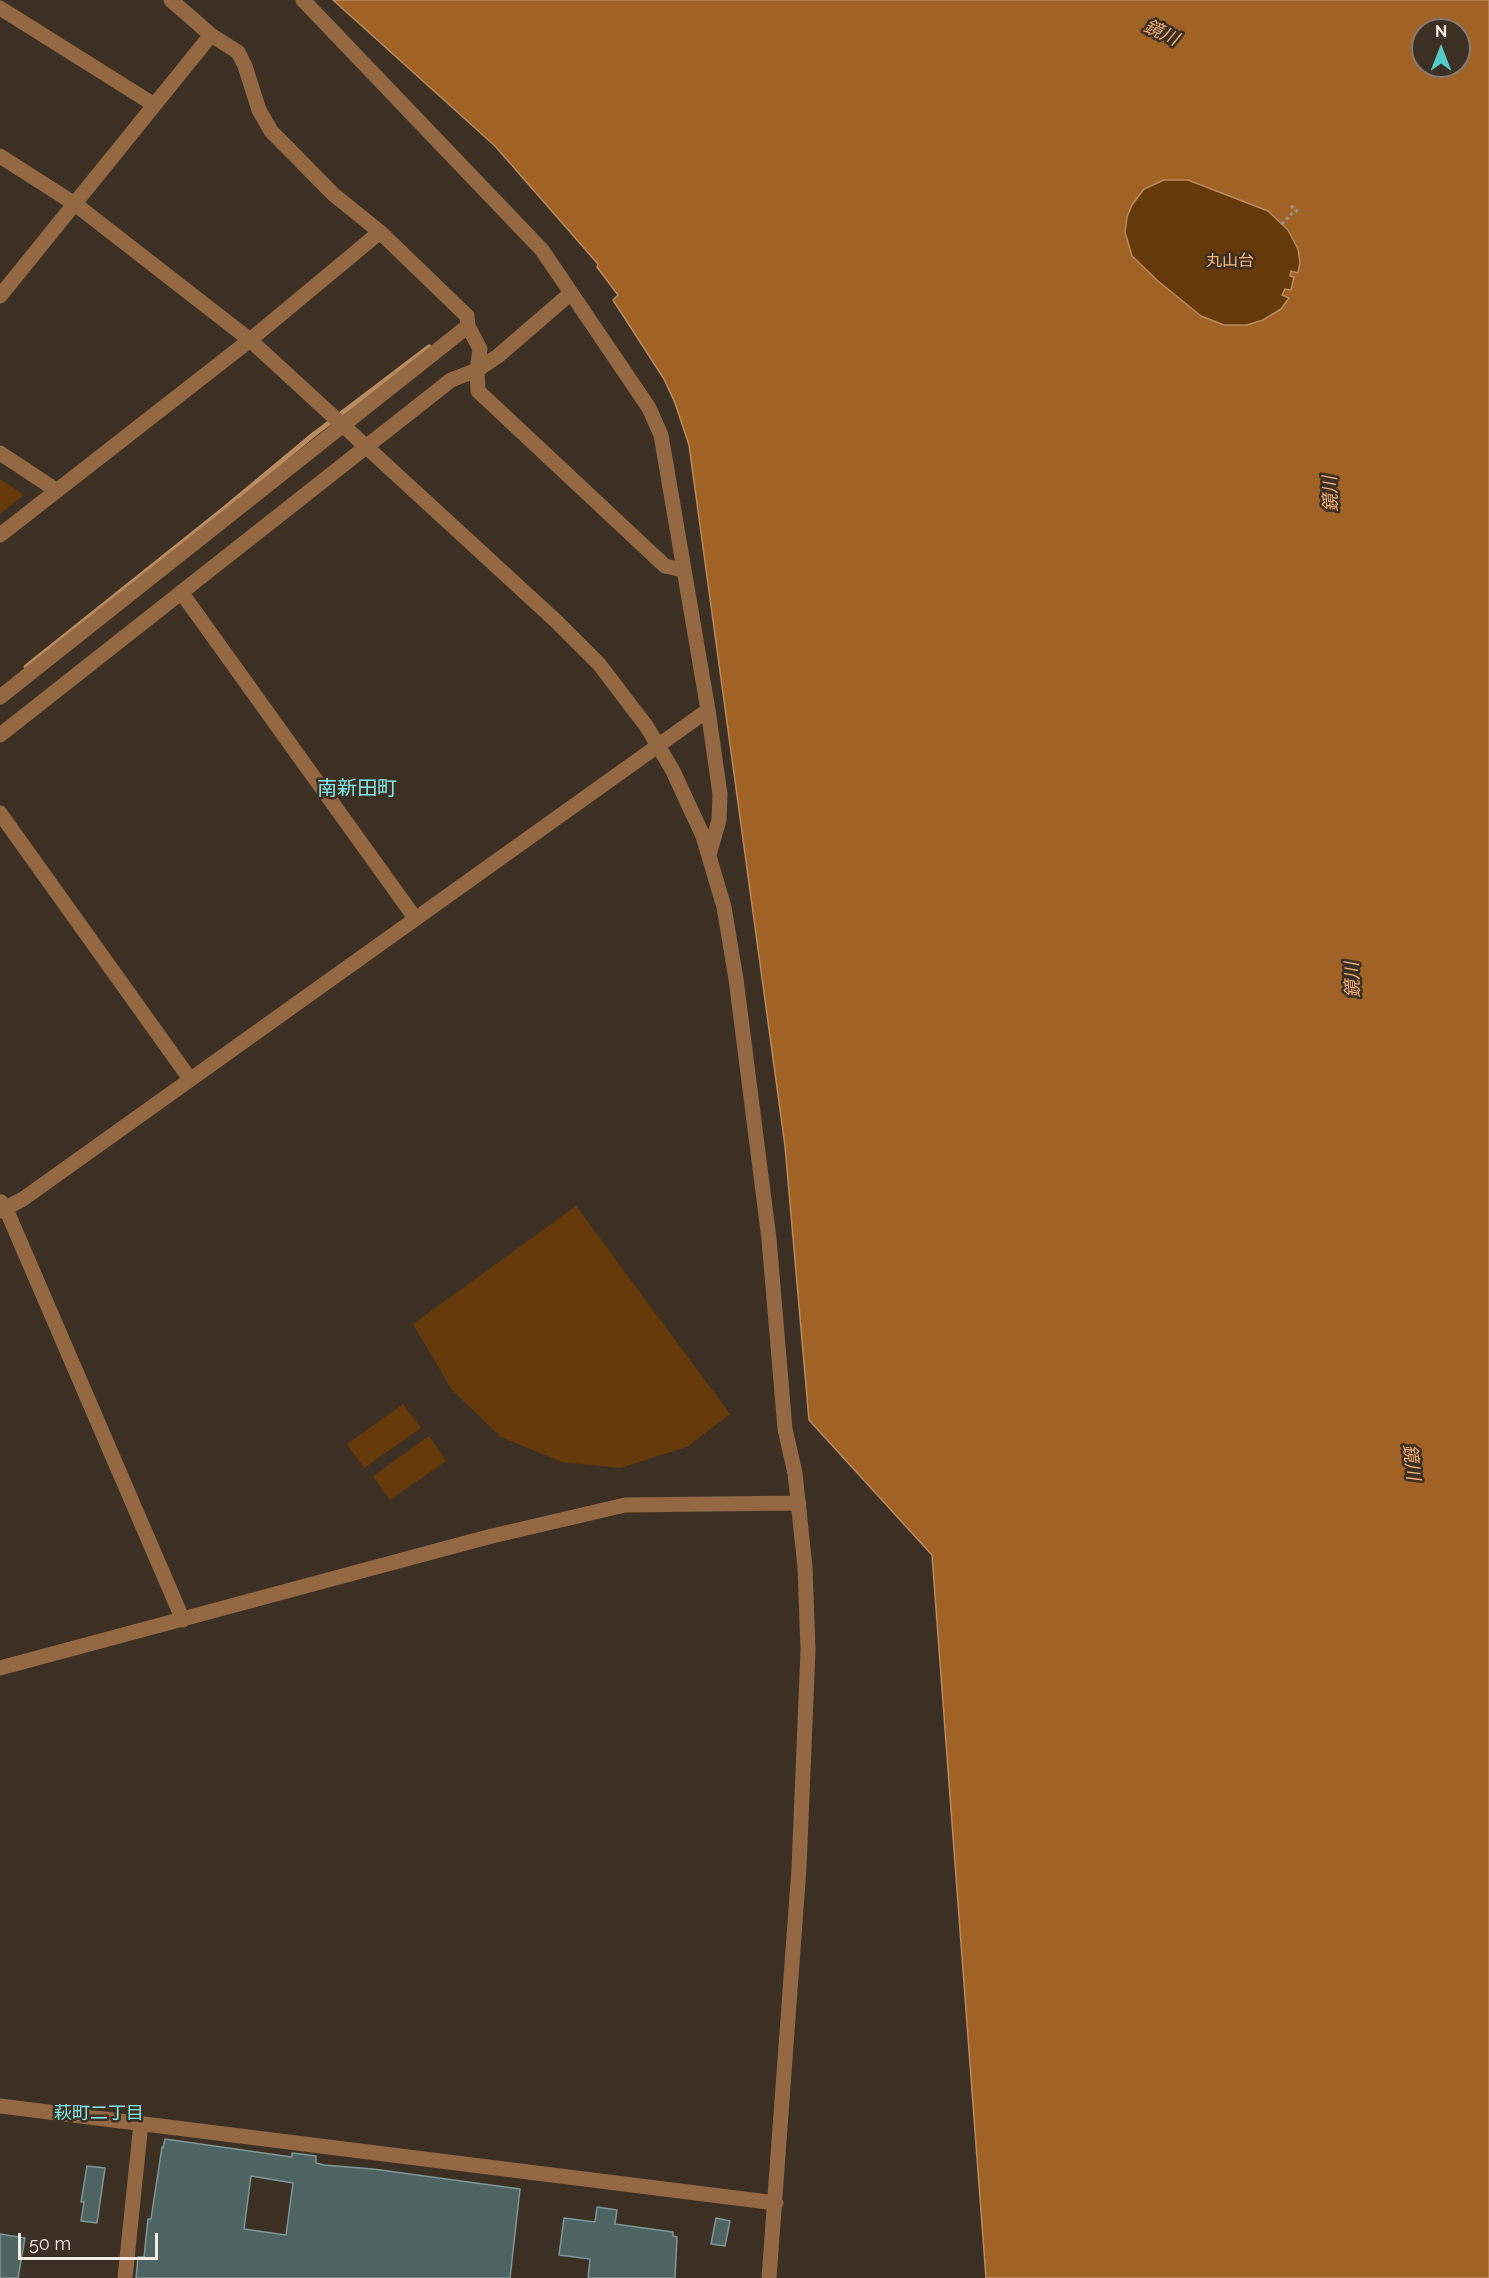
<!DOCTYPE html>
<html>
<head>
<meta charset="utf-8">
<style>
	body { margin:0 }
	#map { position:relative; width:1489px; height:2278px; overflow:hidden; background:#3c2f24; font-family:Raleway,sans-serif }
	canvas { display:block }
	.north { position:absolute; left:1411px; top:18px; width:60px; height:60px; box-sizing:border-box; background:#3c2f24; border:2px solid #867a71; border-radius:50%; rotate:0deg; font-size:16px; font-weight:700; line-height:24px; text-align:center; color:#f4ebe4 }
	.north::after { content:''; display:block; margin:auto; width:21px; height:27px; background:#53cdcb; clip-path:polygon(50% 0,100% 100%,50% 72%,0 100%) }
	.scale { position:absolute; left:18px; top:2233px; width:140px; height:27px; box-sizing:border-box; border:3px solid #f4ebe4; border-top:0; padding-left:8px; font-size:18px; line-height:21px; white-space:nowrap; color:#f4ebe4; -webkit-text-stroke:4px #3c2f24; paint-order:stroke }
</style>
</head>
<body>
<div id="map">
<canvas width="1489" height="2278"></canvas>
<div class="north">N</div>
<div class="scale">50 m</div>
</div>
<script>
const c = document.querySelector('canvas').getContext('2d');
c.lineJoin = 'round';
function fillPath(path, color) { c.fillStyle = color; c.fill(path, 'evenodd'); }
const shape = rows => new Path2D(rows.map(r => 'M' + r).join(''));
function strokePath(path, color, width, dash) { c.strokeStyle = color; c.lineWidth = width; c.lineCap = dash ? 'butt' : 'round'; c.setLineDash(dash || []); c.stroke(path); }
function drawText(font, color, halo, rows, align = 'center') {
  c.font = font + ' Raleway,"Noto Sans JP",sans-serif'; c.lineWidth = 5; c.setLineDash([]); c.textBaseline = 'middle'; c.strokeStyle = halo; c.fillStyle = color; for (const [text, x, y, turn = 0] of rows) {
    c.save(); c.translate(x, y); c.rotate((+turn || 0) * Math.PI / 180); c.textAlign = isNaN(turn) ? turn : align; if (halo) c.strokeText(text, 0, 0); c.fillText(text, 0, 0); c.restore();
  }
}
fillPath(shape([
	[1164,179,1188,180,1269,212,1288,230,1298,249,1300,263,1298,274,1292,271,1294,277,1289,298,1281,309,1263,320,1247,325,1224,325,1201,316,1158,281,1132,256,1125,232,1127,217,1132,205,1144,189],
	[0,479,24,495,0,514],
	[576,1206,730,1414,687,1447,620,1468,562,1462,501,1437,452,1390,413,1324],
	[403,1404,421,1428,364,1468,347,1444],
	[429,1436,446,1461,390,1500,373,1476]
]), '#66390a');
const water = shape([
	[333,0,1489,0,1489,2278,986,2278,932,1555,809,1420,785,1146,689,445,675,403,664,379,613,300,618,295,597,267,598,264,495,146,333,0],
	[1423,30,1459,30,1459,66,1423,66,1423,30],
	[1164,180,1188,180,1268,211,1288,230,1298,249,1300,263,1298,273,1291,271,1290,276,1294,277,1291,290,1285,289,1282,295,1289,298,1281,309,1263,320,1247,325,1224,325,1201,316,1158,281,1132,256,1125,232,1127,217,1132,205,1144,189,1164,180]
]);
fillPath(water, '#a16226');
strokePath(water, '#ba8b5f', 1.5);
strokePath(shape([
	[26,667,224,509,313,435,429,347]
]), '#ba8b5f', 5);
const building = shape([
	[165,2139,292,2157,292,2153,316,2156,316,2163,324,2165,373,2169,520,2189,510,2278,136,2278,138,2257,144,2257,148,2219,151,2219,162,2147,163,2148,165,2139],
	[251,2176,293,2183,286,2235,244,2229,251,2176],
	[87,2166,105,2168,97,2223,81,2221,84,2202,81,2202,87,2166],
	[597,2207,617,2210,615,2224,673,2232,673,2236,677,2237,675,2278,588,2278,590,2259,559,2255,564,2218,595,2222,597,2207],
	[716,2218,730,2221,725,2246,711,2244,716,2218],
	[0,2234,25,2238,18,2278,0,2278,0,2234]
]);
fillPath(building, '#4d6463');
strokePath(building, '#7f9796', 1.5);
strokePath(shape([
	[1291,206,1300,214],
	[1282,224,1295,210]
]), '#a1968d', 3, [3, 3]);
strokePath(shape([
	[171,0,211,35,238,52,245,66,259,110,271,131,333,194,380,232,467,316,468,326,480,349,477,370,478,391,665,566,683,570],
	[303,0,542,250,649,408,661,435,708,710,720,794,719,820,709,855],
	[0,8,153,104],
	[0,156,75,204,250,340,556,621,599,664,647,727,673,771,703,836,724,907,736,979,769,1239,785,1429,795,1473,805,1567,808,1650,799,1868,769,2278],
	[0,296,211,35],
	[0,453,56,490],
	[0,535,250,340,380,232],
	[181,592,415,918],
	[0,697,468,326],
	[0,735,451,380,477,370,498,356,571,293],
	[0,813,190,1079],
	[1,1202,6,1209,183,1620],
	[0,1211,23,1199,708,710],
	[0,1668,488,1537,625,1505,799,1503],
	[0,2106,776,2203],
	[125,2278,141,2123]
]), '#946843', 15);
drawText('16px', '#feb67b', '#3c2f24', [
	["丸山台",1230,261]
]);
drawText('italic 18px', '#f7b075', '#3c2f24', [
	["鏡川",1161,33,25],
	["鏡川",1331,494,-93],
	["鏡川",1353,980,-93],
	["鏡川",1411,1462,83]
]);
drawText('18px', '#82eeeb', '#3c2f24', [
	["萩町二丁目",99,2114]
]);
drawText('20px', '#82eeeb', '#3c2f24', [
	["南新田町",357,789]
]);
</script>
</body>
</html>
